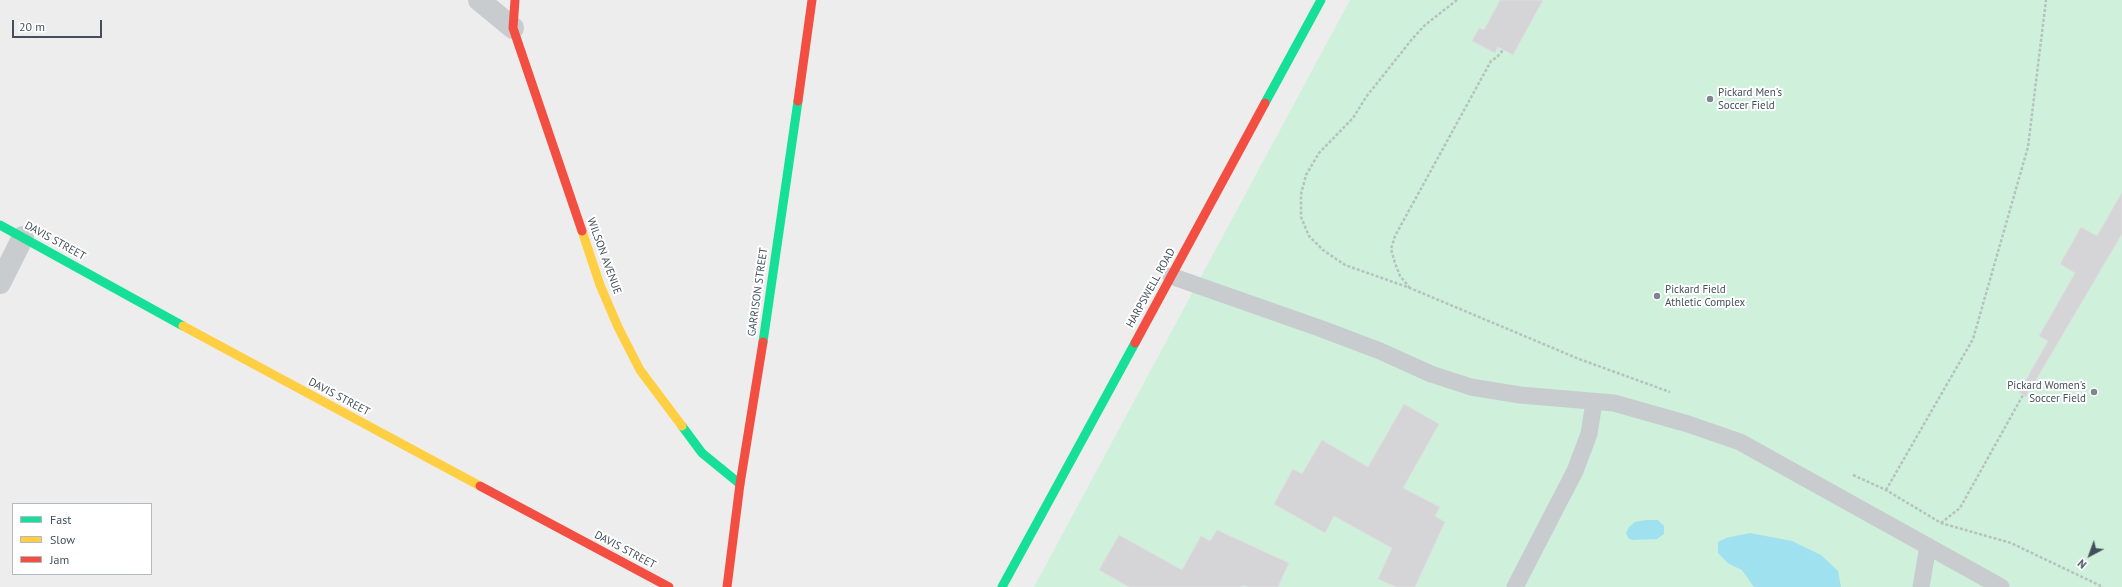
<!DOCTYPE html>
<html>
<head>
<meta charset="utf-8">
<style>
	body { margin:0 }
	#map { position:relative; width:2122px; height:587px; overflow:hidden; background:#eeeded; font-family:"PT Sans",sans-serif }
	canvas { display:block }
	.legend { position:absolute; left:12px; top:503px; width:140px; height:72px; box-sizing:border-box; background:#fff; border:1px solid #b4b9bd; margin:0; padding:5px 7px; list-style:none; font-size:12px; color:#43505b }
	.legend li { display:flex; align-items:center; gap:8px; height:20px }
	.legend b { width:20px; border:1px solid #b4b9bd }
	.north { position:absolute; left:2070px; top:535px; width:40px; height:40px; -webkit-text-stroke:3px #fff; paint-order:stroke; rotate:221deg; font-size:11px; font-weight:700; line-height:16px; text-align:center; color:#43505b }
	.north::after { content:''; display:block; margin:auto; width:14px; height:18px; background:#43505b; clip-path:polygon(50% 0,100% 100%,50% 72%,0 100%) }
	.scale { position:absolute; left:12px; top:20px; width:90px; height:18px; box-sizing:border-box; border:2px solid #43505b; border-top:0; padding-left:5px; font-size:12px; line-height:14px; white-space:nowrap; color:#43505b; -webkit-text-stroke:3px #fff; paint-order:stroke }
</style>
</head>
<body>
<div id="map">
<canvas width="2122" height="587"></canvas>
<ul class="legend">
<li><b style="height:5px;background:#16e098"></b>Fast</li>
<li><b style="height:5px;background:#ffcf43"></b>Slow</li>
<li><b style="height:5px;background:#f24e42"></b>Jam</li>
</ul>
<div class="north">N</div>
<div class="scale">20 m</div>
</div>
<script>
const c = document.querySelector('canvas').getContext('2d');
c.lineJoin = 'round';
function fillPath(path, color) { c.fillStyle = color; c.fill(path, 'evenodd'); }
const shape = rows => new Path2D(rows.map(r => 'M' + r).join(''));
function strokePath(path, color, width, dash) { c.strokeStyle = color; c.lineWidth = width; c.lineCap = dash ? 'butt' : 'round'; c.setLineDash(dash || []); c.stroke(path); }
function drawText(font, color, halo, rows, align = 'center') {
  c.font = font + ' "PT Sans",sans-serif'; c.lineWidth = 4; c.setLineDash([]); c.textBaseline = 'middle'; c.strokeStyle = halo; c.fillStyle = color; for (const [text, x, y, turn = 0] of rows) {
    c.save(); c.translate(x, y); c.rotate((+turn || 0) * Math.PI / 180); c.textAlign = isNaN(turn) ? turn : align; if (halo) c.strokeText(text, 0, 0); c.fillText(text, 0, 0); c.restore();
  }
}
fillPath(shape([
	[1350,0,2122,0,2122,587,1034,587]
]), '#cff0db');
fillPath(shape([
	[1645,520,1658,520,1664,526,1664,534,1657,539,1632,540,1628,538,1626,533,1629,527,1635,522],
	[1750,533,1792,541,1821,555,1838,571,1841,587,1754,587,1742,570,1729,564,1718,553,1718,542,1726,538]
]), '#a0e1f0');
const building = shape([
	[1500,0,1543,0,1513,55,1498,47,1495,53,1472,41,1479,28,1484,30,1500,0],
	[2122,192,2122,234,2026,397,2019,392,2048,341,2039,336,2075,273,2060,264,2081,227,2097,236,2122,192],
	[1404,404,1439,424,1403,488,1440,507,1435,516,1445,522,1415,587,1396,587,1378,579,1392,548,1334,516,1325,533,1274,504,1293,469,1302,474,1322,440,1368,467,1404,404],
	[1217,530,1289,563,1278,587,1248,587,1243,585,1242,587,1129,587,1099,570,1119,535,1182,570,1201,536,1210,541,1217,530]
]);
fillPath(building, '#d5d5d7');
strokePath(building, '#dfdfe0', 1);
strokePath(shape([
	[1457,0,1425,25,1413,38,1366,97,1353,118,1319,153,1306,175,1301,194,1301,217,1309,236,1323,250,1345,265,1410,288,1579,359,1670,392],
	[1410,288,1400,276,1395,263,1391,249,1395,236,1491,61,1497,57,1503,50],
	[1853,475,1886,490,1941,523,2011,543,2103,587],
	[1886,490,1973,339,2028,147,2046,0],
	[1941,523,1960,508,2023,395]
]), '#b5c2be', 2.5, [3, 2]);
strokePath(shape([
	[1171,276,1322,329,1380,351,1431,374,1471,387,1520,395,1614,403,1688,424,1740,442,2001,587],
	[1515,587,1575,471,1589,434,1594,402],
	[1921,587,1928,546]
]), '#c9ccce', 17);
strokePath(shape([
	[479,0,513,28],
	[0,283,23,237]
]), '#c9ccce', 22);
strokePath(shape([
	[1265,103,1321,0],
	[0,225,183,326],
	[763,342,798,101],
	[682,426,702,453,740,484],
	[1002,587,1135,343]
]), '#16e098', 9);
strokePath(shape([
	[582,231,600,285,618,327,640,370,682,426],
	[183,326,480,486]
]), '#ffcf43', 9);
strokePath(shape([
	[515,0,513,28,582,231],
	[798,101,812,0],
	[1135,343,1265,103],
	[480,486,669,587],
	[727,587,740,484,763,342]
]), '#f24e42', 9);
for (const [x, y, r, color] of [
	[1710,99,4,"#7f878e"],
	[1657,296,4,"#7f878e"],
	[2094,392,4,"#7f878e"]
]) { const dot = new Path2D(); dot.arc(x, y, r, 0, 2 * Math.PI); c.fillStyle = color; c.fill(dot); strokePath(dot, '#fff', 1.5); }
drawText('11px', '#43505b', '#fff', [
	["Pickard Men's",1718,93],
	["Soccer Field",1718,106],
	["Pickard Field",1665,290],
	["Athletic Complex",1665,303],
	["Pickard Women's",2086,386,"right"],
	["Soccer Field",2086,399,"right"]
], 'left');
drawText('11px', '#43505b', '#fff', [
	["DAVIS STREET",55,241,29],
	["WILSON AVENUE",604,256,70],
	["HARPSWELL ROAD",1151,288,-61],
	["GARRISON STREET",758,292,-82],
	["DAVIS STREET",339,397,28],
	["DAVIS STREET",625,550,28]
]);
</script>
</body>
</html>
